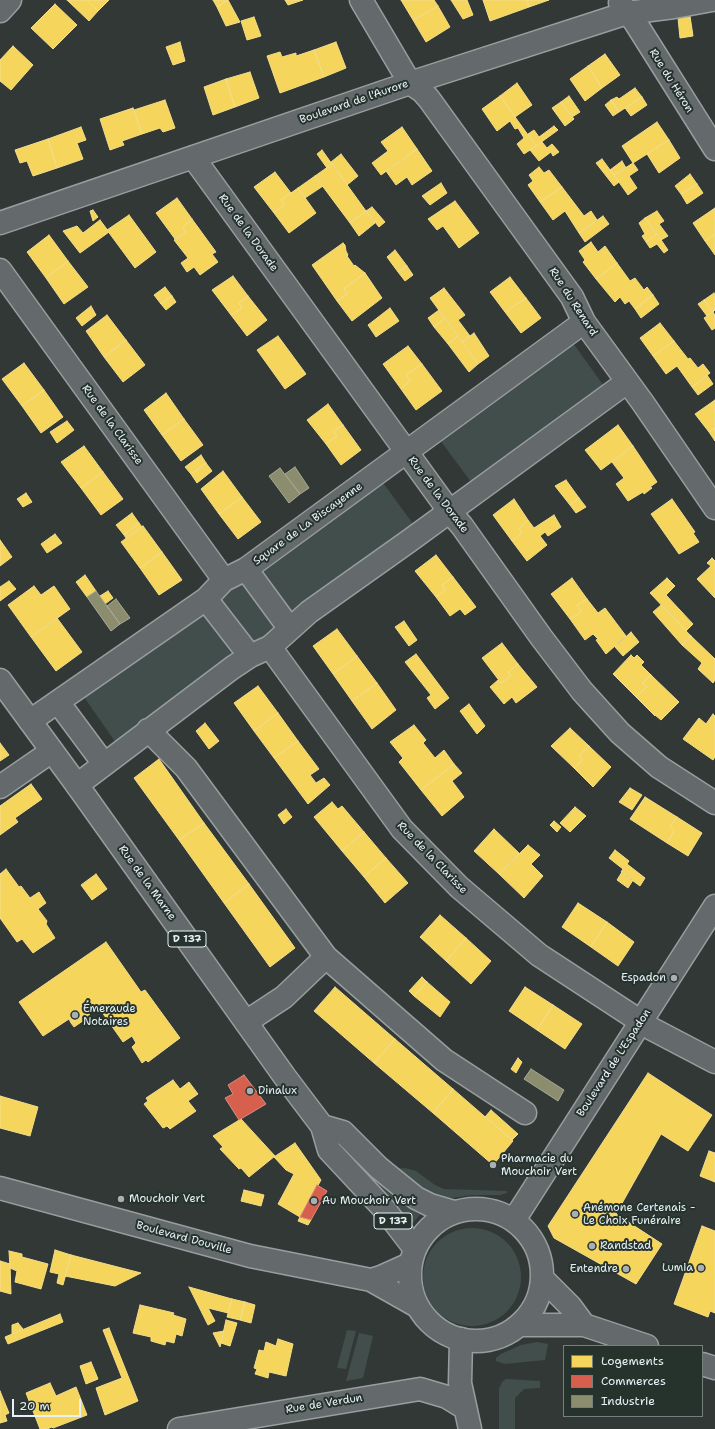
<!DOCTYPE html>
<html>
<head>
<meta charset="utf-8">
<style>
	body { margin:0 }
	#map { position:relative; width:715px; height:1429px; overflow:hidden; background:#313835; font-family:"Shantell Sans",sans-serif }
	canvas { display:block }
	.legend { position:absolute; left:563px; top:1345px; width:140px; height:72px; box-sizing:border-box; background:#26332d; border:1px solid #747f7e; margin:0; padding:5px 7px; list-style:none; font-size:12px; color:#e8f1f8 }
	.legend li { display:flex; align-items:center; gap:8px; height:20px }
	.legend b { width:20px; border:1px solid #747f7e }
	.scale { position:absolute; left:12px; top:1399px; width:69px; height:18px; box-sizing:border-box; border:2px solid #e8f1f8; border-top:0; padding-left:5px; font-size:12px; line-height:14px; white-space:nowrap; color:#e8f1f8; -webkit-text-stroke:3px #26332d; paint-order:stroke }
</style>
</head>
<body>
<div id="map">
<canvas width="715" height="1429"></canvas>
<ul class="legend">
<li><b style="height:11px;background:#f6d55c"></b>Logements</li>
<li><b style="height:11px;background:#d6604d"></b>Commerces</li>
<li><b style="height:11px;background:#8c8c6e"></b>Industrie</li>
</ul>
<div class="scale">20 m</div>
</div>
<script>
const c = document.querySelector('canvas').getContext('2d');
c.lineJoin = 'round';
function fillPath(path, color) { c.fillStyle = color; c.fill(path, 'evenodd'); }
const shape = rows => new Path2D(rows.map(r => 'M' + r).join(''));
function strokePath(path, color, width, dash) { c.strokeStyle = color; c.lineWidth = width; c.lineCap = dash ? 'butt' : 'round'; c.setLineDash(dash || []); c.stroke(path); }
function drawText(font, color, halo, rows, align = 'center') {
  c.font = font + ' "Shantell Sans",sans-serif'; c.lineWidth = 4; c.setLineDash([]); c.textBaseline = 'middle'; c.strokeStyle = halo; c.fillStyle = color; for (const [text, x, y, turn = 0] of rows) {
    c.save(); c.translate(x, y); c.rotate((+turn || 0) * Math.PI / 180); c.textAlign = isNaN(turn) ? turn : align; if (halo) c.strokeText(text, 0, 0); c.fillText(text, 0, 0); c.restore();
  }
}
fillPath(shape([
	[573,343,606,389,474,486,440,440],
	[381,480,416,528,292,616,257,568],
	[243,579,278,626,275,635,253,646,225,612,219,595],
	[203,612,234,656,116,743,84,697],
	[405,1168,416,1171,435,1185,444,1189,507,1191,507,1193,500,1195,472,1195,452,1198,427,1195,392,1169],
	[375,1180,402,1203,419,1214,420,1215,410,1226,373,1183],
	'423 1277a49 49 0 1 1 98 0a49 49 0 1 1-98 0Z',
	[347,1330,356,1331,346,1369,337,1368],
	[359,1333,373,1336,363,1378,346,1381],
	[537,1342,548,1344,545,1360,505,1364,496,1361,496,1358,501,1354,521,1345],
	[506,1379,540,1381,540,1388,524,1389,515,1398,515,1429,499,1429,499,1389,502,1382]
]), '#424e4b');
const homes = shape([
	[67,0,87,0,98,11,89,21,67,0],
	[87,0,109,0,98,11,87,0],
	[213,0,228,0,217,7,213,0],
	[228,0,240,22,226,26,217,7,228,0],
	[285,0,303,0,288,5,285,0],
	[401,0,434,0,438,6,413,20,401,0],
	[451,0,467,0,473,15,463,19,451,0],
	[483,0,527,0,529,7,490,21,483,0],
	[527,0,549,0,529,7,527,0],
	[55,4,77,25,53,49,31,28,55,4],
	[438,6,450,27,426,42,413,20,438,6],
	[690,16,693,36,680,38,678,18,690,16],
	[254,17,261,36,247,40,241,21,254,17],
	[180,42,185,61,173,65,166,47,180,42],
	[336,42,346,68,324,77,314,50,336,42],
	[13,46,33,65,11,90,0,81,0,60,13,46],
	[314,50,324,77,280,93,267,56,280,52,282,57,296,53,296,56,314,50],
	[605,54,620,75,602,88,588,66,605,54],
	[588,66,602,88,585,101,570,79,588,66],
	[250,72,259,98,235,107,226,79,250,72],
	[226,79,235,107,213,115,204,87,226,79],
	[517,83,532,105,515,117,500,96,517,83],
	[635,88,642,97,619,112,611,100,617,97,619,99,635,88],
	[500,96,536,146,524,154,517,144,524,138,518,128,515,129,510,121,497,131,482,109,500,96],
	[569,96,580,112,572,117,561,102,569,96],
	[642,97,647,105,631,116,625,108,642,97],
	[165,100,175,128,163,132,160,128,142,134,134,110,165,100],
	[611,100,619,112,613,116,605,105,611,100],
	[561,102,574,119,565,126,552,108,561,102],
	[133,108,142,134,122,141,124,145,110,150,100,119,133,108],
	[657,122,669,140,633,163,622,146,657,122],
	[554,126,558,130,536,146,528,134,534,130,539,137,554,126],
	[81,127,86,140,77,143,83,159,57,168,48,139,81,127],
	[402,127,417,149,381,175,372,163,388,151,381,142,402,127],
	[48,139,57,168,33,176,27,161,20,163,15,150,48,139],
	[669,140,680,158,659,173,647,154,669,140],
	[542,142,547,148,552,144,559,152,553,156,551,152,539,161,530,150,542,142],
	[417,149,432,171,412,185,407,177,396,185,386,171,417,149],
	[322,150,332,164,327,168,317,154,322,150],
	[341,154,358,176,347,185,331,162,341,154],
	[602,159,619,182,614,186,596,163,602,159],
	[622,161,626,168,614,175,610,170,622,161],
	[633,163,638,170,629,176,637,188,628,195,614,175,633,163],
	[332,164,366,211,350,223,315,176,332,164],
	[539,167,544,173,549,170,562,187,540,202,528,185,533,181,529,175,539,167],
	[275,172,291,193,281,200,284,205,274,213,254,187,275,172],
	[690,174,697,184,681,194,675,186,690,174],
	[315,176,323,186,305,198,298,188,315,176],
	[441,183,447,193,430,205,422,196,441,183],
	[697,184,703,193,687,204,681,194,697,184],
	[562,187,584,216,591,211,597,220,579,233,565,211,553,220,540,202,562,187],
	[298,188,316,213,289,233,274,213,284,205,281,200,298,188],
	[177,198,192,219,183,227,186,232,175,239,156,213,177,198],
	[455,201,479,233,459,248,443,226,437,230,428,219,455,201],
	[372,207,385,222,379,227,366,211,372,207],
	[715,208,715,234,705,241,693,223,715,208],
	[93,210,98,217,93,221,90,211,93,210],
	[366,211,375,223,359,236,350,223,366,211],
	[657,211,664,221,659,224,668,236,661,240,645,218,657,211],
	[129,215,156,252,135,268,107,230,129,215],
	[603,216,609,224,585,242,579,233,603,216],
	[645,218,657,234,646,242,642,236,645,234,639,223,645,218],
	[192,219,216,252,212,254,218,262,200,275,194,267,187,272,181,263,188,258,174,240,186,232,183,227,192,219],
	[100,220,109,232,80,253,63,231,77,226,83,233,100,220],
	[657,234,668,250,664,253,657,244,650,248,646,242,657,234],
	[715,234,715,255,705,241,715,234],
	[49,235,68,261,46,278,27,252,49,235],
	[591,242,598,252,605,246,617,263,596,279,583,262,585,260,579,251,591,242],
	[343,243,345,245,346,251,348,255,347,256,354,266,355,265,365,273,344,289,347,294,337,301,312,265,343,243],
	[395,250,407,266,398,272,387,257,395,250],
	[68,261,88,287,64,304,46,278,68,261],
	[617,263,630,281,635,278,644,290,647,287,653,295,635,309,629,301,625,304,620,297,615,302,596,279,617,263],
	[407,266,413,275,405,281,398,272,407,266],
	[365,273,382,298,352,321,337,301,347,294,344,289,365,273],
	[233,276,248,296,239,303,242,308,231,315,212,290,233,276],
	[510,277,526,298,505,312,490,292,510,277],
	[165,287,172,296,161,304,154,295,165,287],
	[444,288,465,315,458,320,470,336,462,342,430,298,444,288],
	[714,293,715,295,715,310,713,312,704,300,714,293],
	[653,295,659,304,641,318,635,309,653,295],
	[172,296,176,302,166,310,161,304,172,296],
	[248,296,267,320,247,336,231,315,242,308,239,303,248,296],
	[526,298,541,318,521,333,505,312,526,298],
	[704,300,713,312,707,316,698,304,704,300],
	[91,306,96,315,82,326,76,318,91,306],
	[390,308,399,321,376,337,368,325,390,308],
	[439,310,445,318,434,327,428,318,439,310],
	[713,312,715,315,715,328,712,330,704,318,713,312],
	[107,315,126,340,104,357,86,331,107,315],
	[445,318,458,336,448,344,434,327,445,318],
	[660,323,674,341,653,356,640,338,660,323],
	[474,333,489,356,478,364,462,342,474,333],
	[278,336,306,374,285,389,257,350,278,336],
	[458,336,478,364,469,372,448,344,458,336],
	[126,340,145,365,123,382,104,357,126,340],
	[674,341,688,359,690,358,698,368,703,364,710,373,692,387,677,366,666,374,653,356,674,341],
	[408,346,422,364,406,375,410,381,401,389,383,364,408,346],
	[24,363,44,390,22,406,2,379,24,363],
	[422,364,442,391,416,410,401,389,410,381,406,375,422,364],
	[707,375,713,384,698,395,692,387,707,375],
	[44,390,63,417,41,433,22,406,44,390],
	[166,393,184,419,162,435,144,410,166,393],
	[715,400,715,428,709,432,695,414,715,400],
	[328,404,343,425,333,431,337,436,326,444,307,420,328,404],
	[184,419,203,445,181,461,162,435,184,419],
	[67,421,74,430,57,443,50,432,67,421],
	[343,425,361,450,341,465,326,444,337,436,333,431,343,425],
	[618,425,633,446,601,470,585,450,618,425],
	[715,428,715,441,709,432,715,428],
	[84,446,103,472,81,488,61,462,84,446],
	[633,446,657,482,650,487,652,488,644,494,643,492,628,501,616,484,624,478,612,462,633,446],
	[201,455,206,463,191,474,185,467,201,455],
	[206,463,212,471,197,483,191,474,206,463],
	[223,471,242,497,219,514,201,489,223,471],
	[103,472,123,499,101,515,81,488,103,472],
	[566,480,579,498,570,505,555,486,566,480],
	[26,493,32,502,23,507,17,499,26,493],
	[242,497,261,522,238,539,219,514,242,497],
	[579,498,586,507,576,513,570,505,579,498],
	[514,499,528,520,519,528,522,533,512,541,493,515,514,499],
	[672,499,695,532,693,533,699,542,679,554,651,514,672,499],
	[132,513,139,523,124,535,116,525,132,513],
	[554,515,561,527,548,536,545,532,540,536,547,545,527,561,512,541,522,533,519,528,528,520,534,528,554,515],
	[139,523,142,527,126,538,124,535,139,523],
	[143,526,162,552,140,568,121,542,143,526],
	[55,534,62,543,47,553,41,544,55,534],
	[0,540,12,557,0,566,0,540],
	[162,552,182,580,159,595,140,568,162,552],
	[436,555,453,577,442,585,445,590,436,597,415,571,436,555],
	[712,558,715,561,715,598,697,579,711,566,707,563,712,558],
	[85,575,96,591,87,597,76,582,85,575],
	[453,577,476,607,465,615,460,609,450,616,436,597,445,590,442,585,453,577],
	[572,578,587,599,577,605,581,612,570,619,551,594,572,578],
	[667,578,675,586,666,595,693,624,686,631,650,593,667,578],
	[9,581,16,589,0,601,0,587,9,581],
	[34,586,41,595,54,586,70,609,31,637,8,605,34,586],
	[108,591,113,598,105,604,100,596,108,591],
	[587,599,598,613,605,608,626,636,606,654,596,640,598,639,593,634,585,640,570,619,581,612,577,605,587,599],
	[661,605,691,636,682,645,653,612,661,605],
	[57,618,82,652,56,671,31,637,57,618],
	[404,621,417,640,409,646,395,627,404,621],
	[337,629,357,656,333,674,313,646,337,629],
	[631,632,639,642,623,656,615,647,631,632],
	[691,636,715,659,715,680,713,683,698,669,702,663,682,645,691,636],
	[502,643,518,664,508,672,511,676,501,683,482,658,502,643],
	[416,654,449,698,435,709,427,698,431,695,405,662,416,654],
	[631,655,634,658,637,655,644,662,641,665,651,675,642,683,647,687,636,697,613,674,631,655],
	[357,656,377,683,352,701,333,674,357,656],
	[518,664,537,687,516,703,512,697,504,704,490,687,498,680,501,683,511,676,508,672,518,664],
	[651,675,679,702,661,720,655,715,655,716,636,697,647,687,642,683,651,675],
	[377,683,396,710,372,729,352,701,377,683],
	[258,686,278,713,254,731,234,703,258,686],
	[469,704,485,726,477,734,460,711,469,704],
	[278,713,298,741,274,758,254,731,278,713],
	[713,714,715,716,715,757,713,760,683,739,699,718,706,724,713,714],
	[205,723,219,741,209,749,196,731,205,723],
	[414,725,426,740,423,743,435,758,444,750,454,764,421,790,399,762,403,758,390,742,414,725],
	[570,728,589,746,579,755,583,760,574,768,551,746,570,728],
	[298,741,319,769,310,775,316,783,324,778,330,785,308,804,274,758,298,741],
	[0,743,9,755,0,761,0,743],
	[589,746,611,767,593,787,574,768,583,760,579,755,589,746],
	[159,759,204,823,179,840,134,778,159,759],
	[454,764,462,773,452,781,464,797,442,816,421,790,454,764],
	[31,784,42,799,15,818,18,822,0,835,0,806,31,784],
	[630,788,642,795,632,810,619,802,630,788],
	[645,797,677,817,670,827,674,831,667,843,630,819,645,797],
	[332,802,338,809,342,806,364,832,342,851,314,817,332,802],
	[575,807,586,816,570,832,560,823,575,807],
	[286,809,292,817,284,824,278,815,286,809],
	[677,817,702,833,688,856,667,843,674,831,670,827,677,817],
	[554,821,561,827,557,832,550,825,554,821],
	[204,823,249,884,224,903,179,840,204,823],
	[494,829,519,853,499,874,474,851,494,829],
	[364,832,386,858,364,877,342,851,364,832],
	[528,845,540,855,531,864,543,876,524,898,499,874,528,845],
	[615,850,629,861,627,864,645,878,640,886,621,872,623,869,609,858,615,850],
	[386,858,408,883,385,903,364,877,386,858],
	[6,869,19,887,21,886,30,898,39,892,46,903,38,909,47,921,46,924,55,938,33,953,22,939,17,942,0,918,0,874,6,869],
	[622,872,633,880,628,888,617,880,622,872],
	[96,874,107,889,92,900,81,885,96,874],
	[249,884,295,948,270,967,224,903,249,884],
	[578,903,607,922,591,947,562,927,578,903],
	[440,915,466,938,446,961,420,937,440,915],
	[607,922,634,942,618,966,591,947,607,922],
	[466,938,491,961,471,984,446,961,466,938],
	[106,942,141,992,145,990,180,1038,148,1062,146,1060,142,1063,132,1047,136,1043,132,1036,123,1042,97,1005,71,1023,69,1019,43,1036,19,1002,106,942],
	[422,977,427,982,414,996,409,991,422,977],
	[427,982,450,1002,440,1017,414,996,427,982],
	[335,987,395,1039,374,1063,314,1011,335,987],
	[525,987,553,1005,537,1030,509,1011,525,987],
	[553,1005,582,1024,565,1049,537,1030,553,1005],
	[88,1012,90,1016,74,1027,71,1023,88,1012],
	[395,1039,453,1089,433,1113,374,1063,395,1039],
	[518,1058,522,1062,516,1073,511,1069,518,1058],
	[648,1073,712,1115,688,1151,661,1134,616,1214,662,1244,636,1284,554,1238,548,1226,648,1073],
	[173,1080,180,1089,189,1082,198,1094,188,1101,196,1111,170,1129,167,1126,163,1128,144,1104,148,1101,146,1098,173,1080],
	[453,1089,513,1141,493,1165,433,1113,453,1089],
	[0,1096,38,1107,30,1136,0,1128,0,1096],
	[491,1110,518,1134,512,1140,485,1117,491,1110],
	[241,1119,275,1156,249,1177,241,1168,239,1169,220,1149,223,1147,213,1136,241,1119],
	[295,1143,321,1180,300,1217,278,1204,294,1174,286,1170,274,1157,295,1143],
	[709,1151,715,1153,715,1182,700,1176,709,1151],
	[244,1190,264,1195,261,1206,241,1201,244,1190],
	[300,1217,311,1220,308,1225,298,1221,300,1217],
	[702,1226,715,1231,715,1313,710,1311,708,1317,674,1304,702,1226],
	[55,1250,71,1255,63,1285,57,1283,59,1274,50,1272,55,1250],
	[9,1251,22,1254,22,1257,48,1264,41,1289,15,1282,17,1271,10,1268,9,1251],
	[71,1255,141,1273,115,1286,65,1276,71,1255],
	[0,1261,10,1264,11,1294,0,1291,0,1261],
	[189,1287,232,1299,228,1313,208,1308,215,1321,208,1325,189,1287],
	[232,1299,245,1302,240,1320,227,1317,232,1299],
	[245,1302,255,1305,251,1323,240,1320,245,1302],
	[140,1305,174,1313,173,1315,186,1319,182,1336,176,1334,174,1343,166,1341,165,1345,151,1341,151,1337,133,1333,140,1305],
	[60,1314,63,1322,8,1344,5,1337,60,1314],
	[226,1320,237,1323,230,1346,221,1343,226,1320],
	[18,1323,23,1329,12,1334,12,1325,18,1323],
	[109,1328,138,1401,105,1415,96,1388,122,1378,103,1330,109,1328],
	[224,1331,220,1347,213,1333,224,1331],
	[278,1339,293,1344,286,1376,269,1372,268,1378,255,1374,257,1369,254,1368,259,1350,264,1351,266,1342,276,1346,278,1339],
	[91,1362,98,1379,86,1384,80,1366,91,1362],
	[50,1383,56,1396,76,1387,87,1415,53,1428,52,1427,47,1429,40,1429,26,1393,50,1383],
	[0,1391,9,1413,5,1415,7,1421,0,1423,0,1391]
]);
fillPath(homes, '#f6d55c');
strokePath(homes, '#f2dd8b', 1);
const shops = shape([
	[244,1075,266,1104,239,1120,225,1098,233,1094,228,1085,244,1075],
	[317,1185,327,1191,311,1220,300,1217,317,1185]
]);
fillPath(shops, '#d6604d');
strokePath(shops, '#db8c80', 1);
const industry = shape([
	[295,467,309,488,300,494,285,474,295,467],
	[280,468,300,494,289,503,269,476,280,468],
	[96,591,120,624,111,631,87,597,96,591],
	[116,599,130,618,120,624,107,606,116,599],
	[531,1069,564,1090,558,1101,524,1079,531,1069]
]);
fillPath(industry, '#8c8c6e');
strokePath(industry, '#a8aa97', 1);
const minor = shape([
	[361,0,410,83,422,91,429,99,572,297,584,322,643,403,715,508],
	[620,3,635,22,715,149],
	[0,11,10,0],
	[193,157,450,512,462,526,541,637,582,691,620,733,659,767,715,803],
	[0,223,410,83,627,13,674,7,712,0],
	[0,270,224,580],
	[246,569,290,629],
	[206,599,250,656],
	[270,647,402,829,459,887,539,955,652,1029,715,1062],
	[58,702,104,764],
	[30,721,206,599,224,580,246,569,584,322],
	[148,730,186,768,326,957,444,1060,525,1113],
	[77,785,232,668,250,656,270,647,309,612,409,541,627,382],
	[0,787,52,751],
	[246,1022,284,997,326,957],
	[0,1188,250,1256,371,1280,417,1306],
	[514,1220,715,906],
	[371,1280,381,1277,410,1264],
	[461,1339,460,1383,470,1429],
	[179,1429,420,1389,447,1397,465,1408]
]);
const major = shape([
	[0,680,77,785,285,1077,322,1126,329,1150,385,1210,415,1249],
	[322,1126,343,1132,379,1168,416,1198,430,1205,454,1212],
	'410 1275a66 66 0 1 1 132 0a66 66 0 1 1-132 0Z',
	[542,1278,570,1306,584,1325],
	[519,1325,584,1325,647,1346],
	[702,1364,715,1368]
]);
strokePath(minor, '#989d9e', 25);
strokePath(major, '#989d9e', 25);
strokePath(minor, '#646a6b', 22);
strokePath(major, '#646a6b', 22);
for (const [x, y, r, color] of [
	[674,978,4,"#a8b0b4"],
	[75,1015,4,"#a8b0b4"],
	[250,1091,4,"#a8b0b4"],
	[493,1165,4,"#a8b0b4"],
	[121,1199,4,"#a8b0b4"],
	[314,1201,4,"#a8b0b4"],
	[575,1214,4,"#a8b0b4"],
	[592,1246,4,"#a8b0b4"],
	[701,1268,4,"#a8b0b4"],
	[626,1269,4,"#a8b0b4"]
]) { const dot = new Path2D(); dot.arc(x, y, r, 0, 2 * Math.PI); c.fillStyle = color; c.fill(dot); strokePath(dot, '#26332d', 1.5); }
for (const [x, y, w] of [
	[187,939,38],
	[393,1221,38]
]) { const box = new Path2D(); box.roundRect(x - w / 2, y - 8, w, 16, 3); c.fillStyle = '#26332d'; c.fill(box); strokePath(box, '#e8f1f8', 1); }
drawText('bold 10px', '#e8f1f8', null, [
	["D 137",187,939],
	["D 137",393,1221]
]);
drawText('11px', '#e8f1f8', '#26332d', [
	["Rue du Héron",671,81,58],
	["Boulevard de l'Aurore",354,102,-19],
	["Rue de la Dorade",248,233,54],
	["Rue du Renard",573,302,57],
	["Rue de la Clarisse",112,425,54],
	["Rue de la Dorade",438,495,53],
	["Square de La Biscayenne",308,524,-36],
	["Rue de la Clarisse",432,858,46],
	["Rue de la Marne",147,883,54],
	["Boulevard de L'Espadon",614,1063,-57],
	["Boulevard Douville",184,1238,15],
	["Rue de Verdun",324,1404,-9]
]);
drawText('11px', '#e8f1f8', '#26332d', [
	["Espadon",666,978,"right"],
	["Émeraude",83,1009],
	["Notaires",83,1022],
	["Dinalux",258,1091],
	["Pharmacie du",501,1159],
	["Mouchoir Vert",501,1172],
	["Mouchoir Vert",129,1199],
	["Au Mouchoir Vert",322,1201],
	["Anémone Certenais -",583,1208],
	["Le Choix Funéraire",583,1221],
	["Randstad",600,1246],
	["Lumia",693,1268,"right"],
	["Entendre",618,1269,"right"]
], 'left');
</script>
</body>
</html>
